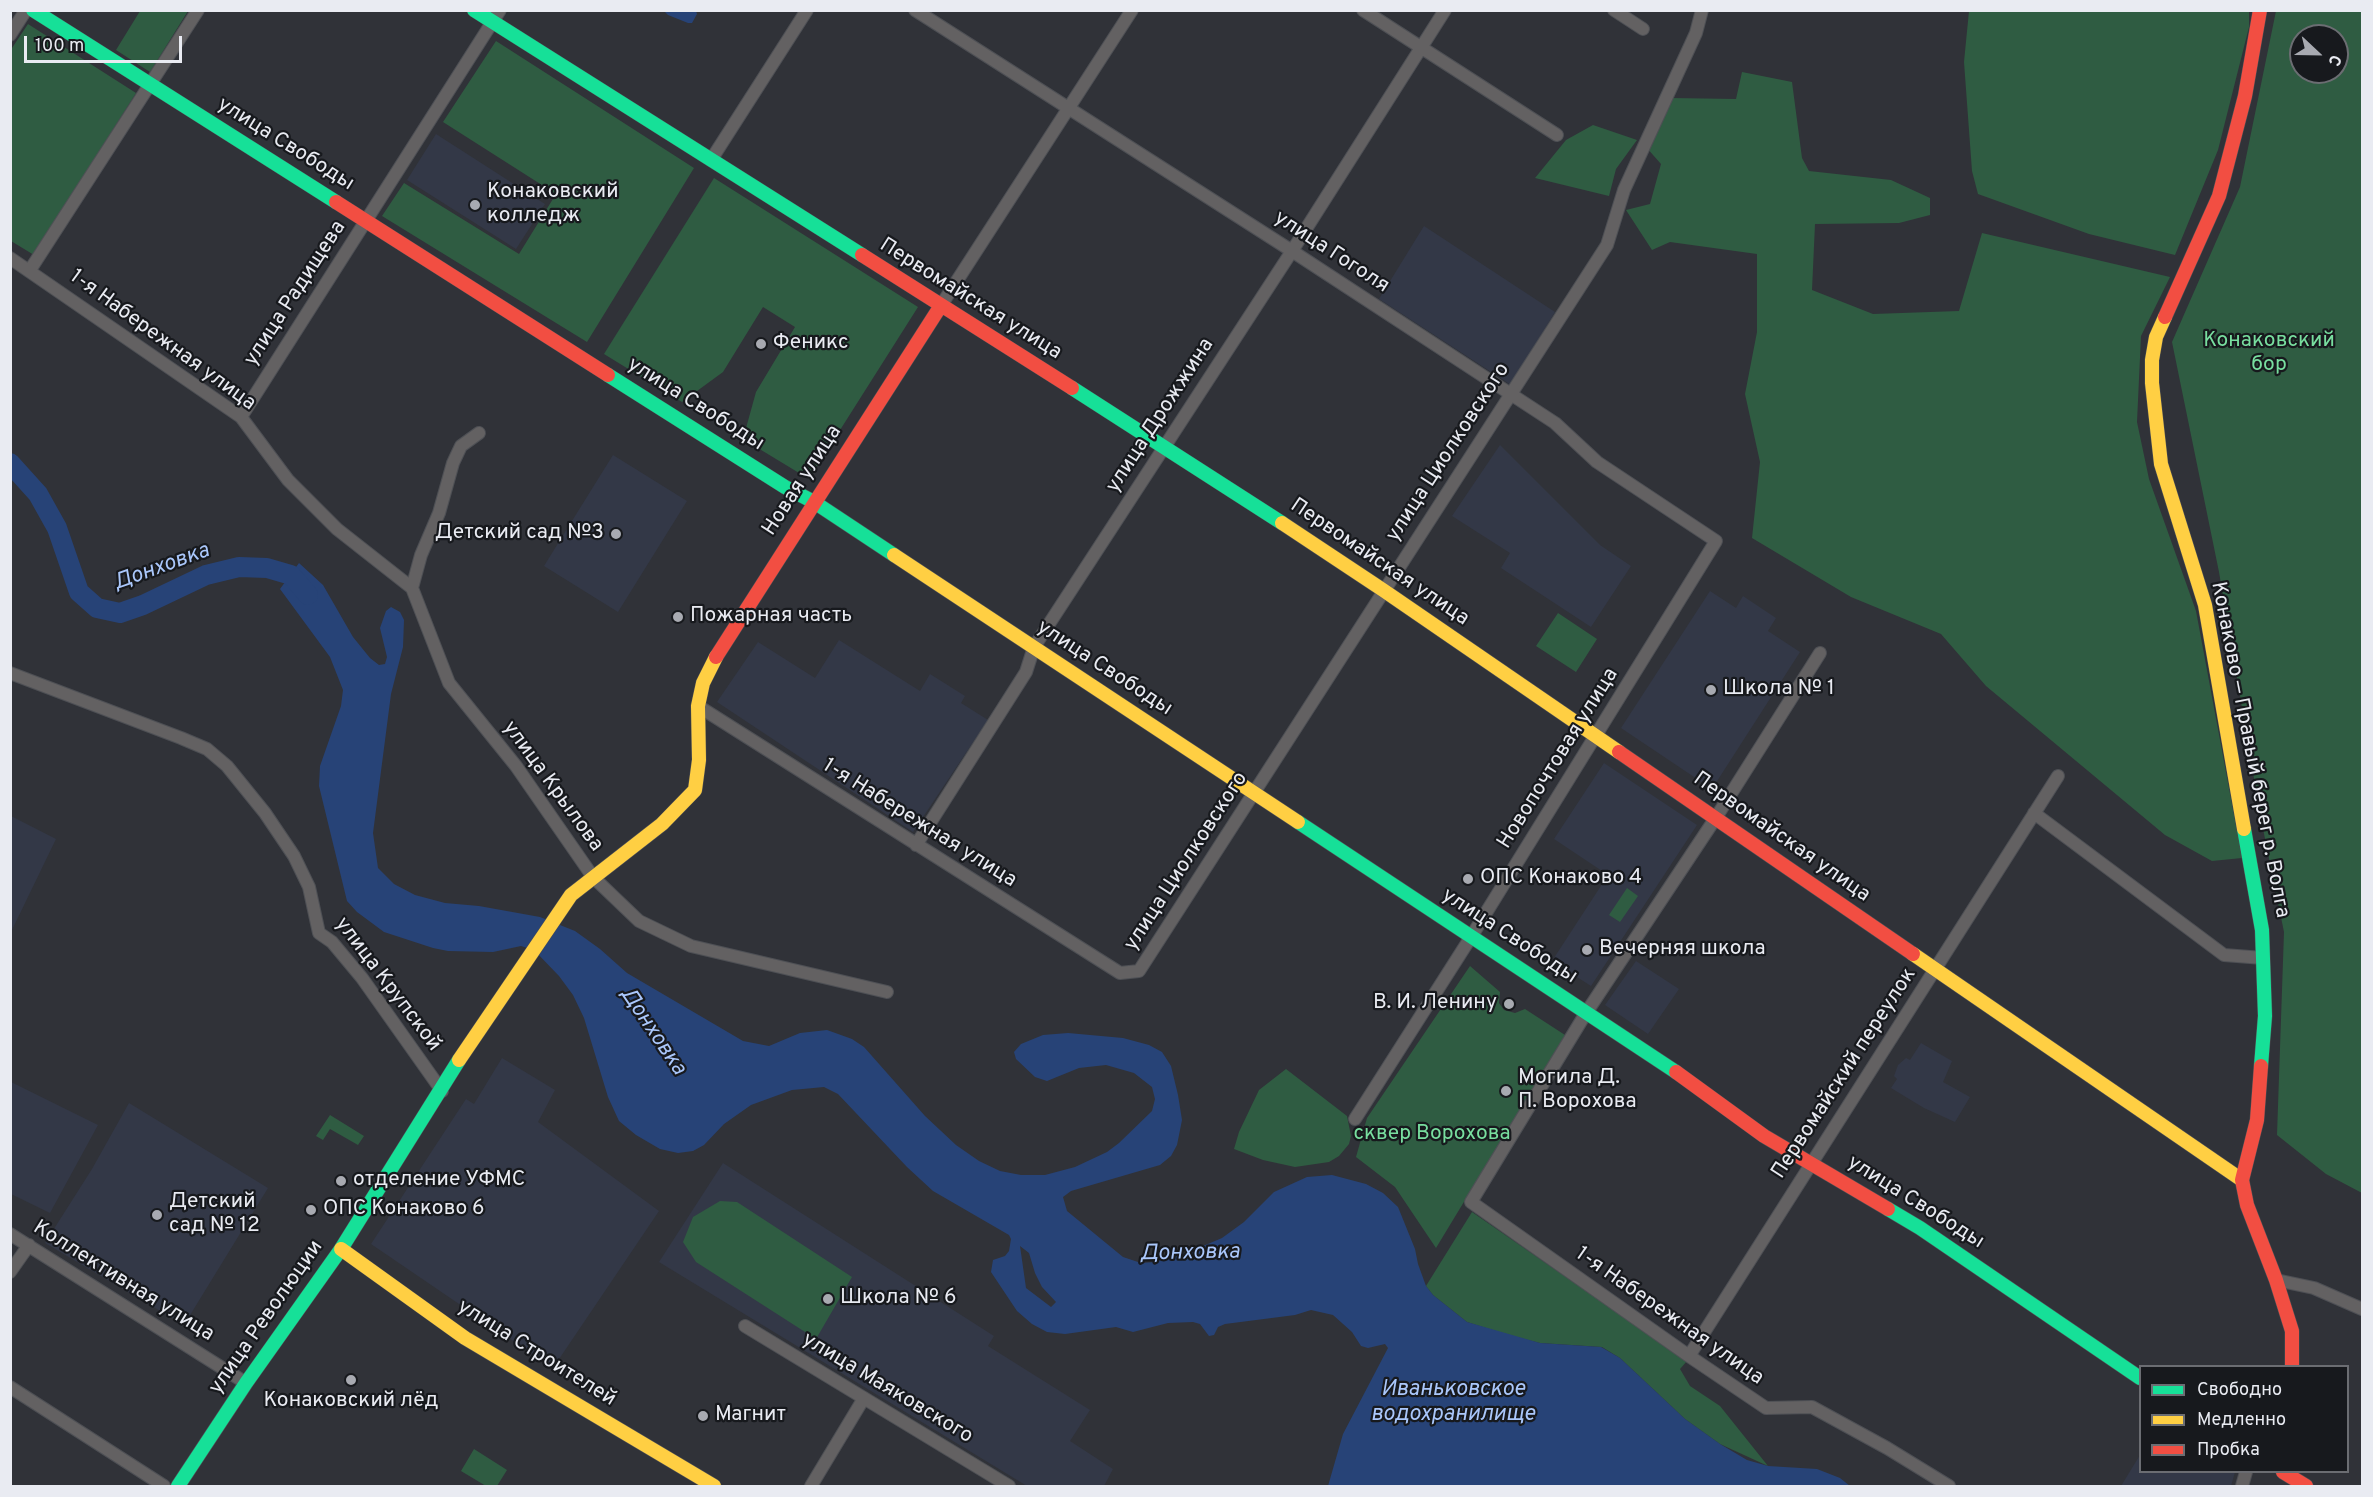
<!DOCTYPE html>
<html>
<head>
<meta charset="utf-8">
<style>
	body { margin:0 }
	#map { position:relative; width:2373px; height:1497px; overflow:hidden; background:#303238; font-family:Overpass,sans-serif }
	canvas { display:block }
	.frame { position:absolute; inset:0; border:12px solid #e9ebf2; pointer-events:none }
	.legend { position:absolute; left:2139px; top:1365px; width:210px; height:108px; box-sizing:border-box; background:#17191d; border:2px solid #6b6d72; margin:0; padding:8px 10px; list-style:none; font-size:18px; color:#e9ebf2 }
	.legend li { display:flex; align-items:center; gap:12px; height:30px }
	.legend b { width:30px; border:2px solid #6b6d72 }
	.north { position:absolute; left:2289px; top:24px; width:60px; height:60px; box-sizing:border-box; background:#17191d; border:2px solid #6b6d72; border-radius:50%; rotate:112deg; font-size:16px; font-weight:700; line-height:24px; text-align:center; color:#e9ebf2 }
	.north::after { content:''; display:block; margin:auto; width:21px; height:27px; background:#a8aab1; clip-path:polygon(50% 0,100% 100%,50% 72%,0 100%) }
	.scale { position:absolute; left:24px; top:36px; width:158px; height:27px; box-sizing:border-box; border:3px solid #e9ebf2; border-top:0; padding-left:8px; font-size:18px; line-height:21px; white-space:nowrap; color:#e9ebf2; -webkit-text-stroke:4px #17191d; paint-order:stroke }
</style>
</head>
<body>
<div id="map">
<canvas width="2373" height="1497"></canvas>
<div class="frame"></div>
<ul class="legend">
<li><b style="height:8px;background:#16e098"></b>Свободно</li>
<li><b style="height:8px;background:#ffcf43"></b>Медленно</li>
<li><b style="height:8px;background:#f24e42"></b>Пробка</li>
</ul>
<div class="north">С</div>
<div class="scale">100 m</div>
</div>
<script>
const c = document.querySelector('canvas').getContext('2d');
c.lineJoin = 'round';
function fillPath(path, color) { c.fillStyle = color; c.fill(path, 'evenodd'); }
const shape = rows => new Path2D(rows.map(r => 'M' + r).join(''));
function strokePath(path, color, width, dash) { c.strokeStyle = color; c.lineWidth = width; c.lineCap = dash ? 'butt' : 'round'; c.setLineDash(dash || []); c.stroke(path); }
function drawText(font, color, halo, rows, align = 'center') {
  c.font = font + ' Overpass,sans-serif'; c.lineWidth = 4.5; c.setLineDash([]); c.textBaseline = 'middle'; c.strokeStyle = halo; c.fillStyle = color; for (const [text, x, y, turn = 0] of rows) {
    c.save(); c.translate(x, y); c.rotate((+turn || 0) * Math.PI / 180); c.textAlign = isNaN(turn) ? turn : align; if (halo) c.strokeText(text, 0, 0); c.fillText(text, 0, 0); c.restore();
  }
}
fillPath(shape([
	[436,134,545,204,516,249,407,180],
	[1424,226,1555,312,1511,385,1379,299],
	[1500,445,1600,545,1631,566,1591,627,1501,568,1510,553,1452,516],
	[613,455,687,501,618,612,544,566],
	[1710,591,1736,608,1743,596,1776,618,1768,631,1800,652,1712,789,1621,728],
	[839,640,920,691,930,674,965,696,961,703,988,720,913,832,717,702,758,642,815,678],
	[1604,763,1697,825,1591,986,1552,961,1608,875,1554,839],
	[11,816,56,839,11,932],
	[1636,961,1679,989,1648,1034,1605,1005],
	[1921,1043,1952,1061,1943,1082,1970,1097,1955,1122,1924,1108,1891,1088,1897,1079,1894,1076,1898,1065,1906,1058,1910,1060],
	[502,1058,555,1090,538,1122,659,1211,553,1368,371,1244,466,1099,474,1104],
	[11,1082,98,1125,50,1213,11,1194],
	[129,1103,268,1188,184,1325,45,1243,92,1169],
	[723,1163,994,1336,988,1346,1090,1410,1070,1441,1113,1469,1104,1486,1027,1486,659,1262],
	[2140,1455,2140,1472,2235,1472,2231,1486,2121,1486]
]), '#333847');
fillPath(shape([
	[140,11,188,11,150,72,116,50],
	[1969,11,2249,11,2249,27,2218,150,2175,255,2089,234,1978,194,1972,171,1964,62],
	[2276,11,2362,11,2362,1193,2326,1174,2277,1135,2284,932,2260,814,2219,572,2172,342,2240,187],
	[2301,36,2337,36,2337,72,2301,72],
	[28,24,136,93,34,255,11,241,10,51],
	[496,41,694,168,587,342,382,216,404,183,519,254,556,194,443,122],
	[1742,72,1792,82,1802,158,1809,171,1891,180,1930,198,1930,215,1899,223,1815,224,1812,290,1873,314,1959,311,1982,233,2170,277,2141,336,2137,422,2149,479,2196,611,2242,858,2212,861,2165,835,1986,686,1941,634,1851,597,1752,538,1760,462,1745,394,1757,332,1757,254,1670,242,1652,250,1626,210,1650,204,1661,164,1646,147,1671,98,1736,99],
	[1593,125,1637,140,1616,169,1609,196,1535,178,1566,140],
	[714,178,918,307,809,479,743,439,756,392,795,327,763,307,723,372,682,402,604,354],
	[1558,613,1597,639,1576,672,1536,646],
	[1627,888,1638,896,1620,922,1609,915],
	[1470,966,1500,992,1499,1003,1504,1010,1515,1013,1525,1009,1565,1035,1436,1248,1395,1187,1356,1157,1367,1118],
	[1286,1069,1347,1116,1351,1136,1349,1144,1339,1156,1329,1162,1295,1167,1263,1160,1234,1149,1239,1132,1259,1090],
	[330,1115,364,1136,358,1145,330,1129,323,1140,316,1136],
	[720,1201,737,1202,852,1277,816,1339,696,1262,683,1242,693,1217],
	[1472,1212,1687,1361,1680,1369,1690,1386,1720,1406,1768,1466,1720,1444,1685,1419,1620,1358,1602,1347,1540,1343,1508,1335,1467,1322,1433,1295,1426,1286],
	[474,1449,507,1470,497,1486,486,1486,461,1471]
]), '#2f5c42');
fillPath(shape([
	[664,11,696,11,697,14,692,23,688,23,668,15],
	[299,563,323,585,353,637,370,658,379,665,385,664,387,657,380,628,386,611,391,607,400,612,404,620,403,647,391,694,373,833,378,868,394,884,415,895,445,903,479,906,540,917,575,931,600,949,627,973,743,1041,769,1046,800,1033,827,1030,852,1039,864,1047,925,1116,956,1145,979,1161,1000,1171,1021,1175,1045,1175,1075,1167,1107,1152,1119,1143,1152,1111,1155,1099,1152,1087,1134,1073,1106,1065,1079,1068,1047,1081,1035,1077,1016,1059,1014,1052,1021,1044,1043,1035,1068,1033,1123,1038,1149,1045,1162,1052,1171,1066,1178,1095,1182,1120,1177,1145,1171,1156,1160,1165,1071,1191,1063,1197,1067,1211,1123,1257,1141,1263,1155,1262,1189,1252,1222,1238,1244,1222,1274,1192,1307,1177,1332,1175,1366,1184,1383,1193,1398,1207,1415,1249,1418,1264,1426,1286,1433,1295,1467,1322,1540,1343,1601,1347,1620,1358,1685,1419,1720,1444,1747,1460,1768,1466,1817,1469,1840,1478,1850,1486,1328,1486,1343,1434,1388,1348,1385,1344,1368,1348,1361,1346,1352,1332,1333,1315,1311,1310,1295,1315,1225,1324,1218,1327,1214,1335,1209,1336,1200,1324,1193,1322,1168,1323,1133,1332,1116,1327,1065,1334,1047,1332,1032,1324,1017,1311,991,1272,993,1260,1005,1256,1009,1251,1011,1239,1009,1235,933,1191,907,1167,838,1094,824,1087,792,1090,751,1105,724,1124,704,1145,693,1151,678,1153,660,1149,636,1135,619,1121,608,1097,584,1018,573,995,559,976,534,950,521,946,493,952,448,951,433,948,384,932,357,912,347,901,319,786,320,766,341,706,343,690,330,657,280,589],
	[1020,1246,1029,1253,1035,1273,1042,1287,1056,1302,1051,1307,1026,1288]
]), '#274377');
strokePath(shape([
	[10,463,38,494,57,528,79,592,97,608,120,613,143,605,206,575,239,567,267,568,291,575,308,595]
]), '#274377', 20);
const street = shape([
	[915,10,1292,251,1555,423,1597,462,1716,541,1471,937,1355,1119],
	[1363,10,1557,135],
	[1614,10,1643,29],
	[10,35,26,10],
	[711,160,807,10],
	[10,258,241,417,288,480,337,529,412,588],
	[30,270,198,10],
	[940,307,1132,10],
	[241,417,500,10],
	[479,433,461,446,453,463,439,513,421,555,412,588,449,683,516,766,593,877,639,921,691,946,887,992],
	[1820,653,1715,819,1586,1013,1471,1202,1689,1356,1766,1408,1812,1407,1887,1448,1949,1486],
	[10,673,181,738,207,749,227,766,265,813,294,856,309,887,319,933,332,942,362,978,442,1091],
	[698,706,1120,973,1139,971,1607,245,1624,190,1696,33,1702,10],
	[2034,813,2224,955,2263,958],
	[916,845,1026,672,1034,647,1292,251,1445,10],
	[10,1234,246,1383],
	[10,1272,29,1245],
	[2276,1280,2314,1288,2362,1309],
	[745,1326,1009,1486],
	[1689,1356,2058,776],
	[10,1387,164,1486],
	[811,1486,864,1398],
	[2242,1486,2246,1472]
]);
const fast = shape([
	[33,10,336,202],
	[474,10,862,255],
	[608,375,785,487,814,502,894,555],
	[1072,388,1282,523],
	[1298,822,1676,1072],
	[2244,829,2262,930,2265,1016,2261,1066],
	[1888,1209,1920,1228,2140,1378],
	[178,1486,246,1383,341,1249,459,1060]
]);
const slow = shape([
	[2165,317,2156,337,2152,360,2152,383,2161,464,2205,605,2244,829],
	[1282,523,1383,590,1619,752],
	[894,555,1298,822],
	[1913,954,2242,1180],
	[459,1060,571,895,662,824,695,790,699,760,698,706,703,683,716,657],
	[341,1249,465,1338,714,1486]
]);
const jam = shape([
	[336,202,608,375],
	[862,255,1072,388],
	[2165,317,2219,196,2245,96,2260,10],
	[716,657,940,307],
	[1619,752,1913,954],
	[2261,1066,2257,1120,2242,1180,2247,1205,2276,1280,2292,1331,2292,1366],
	[1676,1072,1764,1136,1888,1209],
	[2283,1472,2306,1486]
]);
strokePath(street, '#4e5055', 14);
strokePath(fast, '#4e5055', 15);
strokePath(slow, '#4e5055', 15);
strokePath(jam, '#4e5055', 15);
strokePath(street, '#636162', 12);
strokePath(fast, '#16e098', 14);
strokePath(slow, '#ffcf43', 14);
strokePath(jam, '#f24e42', 14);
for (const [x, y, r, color] of [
	[475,205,6,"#a8aab1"],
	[761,344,6,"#a8aab1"],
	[616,534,6,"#a8aab1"],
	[678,617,6,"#a8aab1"],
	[1711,690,6,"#a8aab1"],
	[1468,879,6,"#a8aab1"],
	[1587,950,6,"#a8aab1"],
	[1509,1004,6,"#a8aab1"],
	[1506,1091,6,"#a8aab1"],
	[341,1181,6,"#a8aab1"],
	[311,1210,6,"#a8aab1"],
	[157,1215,6,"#a8aab1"],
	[828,1299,6,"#a8aab1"],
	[351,1380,6,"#a8aab1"],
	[703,1416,6,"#a8aab1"]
]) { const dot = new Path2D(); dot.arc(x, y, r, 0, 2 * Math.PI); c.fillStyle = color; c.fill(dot); strokePath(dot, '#17191d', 2); }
drawText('21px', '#e9ebf2', '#17191d', [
	["улица Свободы",285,145,32],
	["улица Гоголя",1331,253,33],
	["улица Радищева",296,294,-57],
	["Первомайская улица",970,300,32],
	["1-я Набережная улица",162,341,36],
	["улица Свободы",695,405,32],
	["улица Дрожжина",1161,416,-57],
	["улица Циолковского",1449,453,-57],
	["Новая улица",803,481,-57],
	["Первомайская улица",1379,563,34],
	["улица Свободы",1104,669,33],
	["Конаково — Правый берег р. Волга",2249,750,79],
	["Новопочтовая улица",1559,759,-58],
	["улица Крылова",552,787,54],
	["1-я Набережная улица",919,824,32],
	["Первомайская улица",1781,838,35],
	["улица Циолковского",1187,862,-57],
	["улица Свободы",1509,937,33],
	["улица Крупской",387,985,53],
	["Первомайский переулок",1845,1074,-57],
	["улица Свободы",1915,1203,32],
	["Коллективная улица",123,1282,32],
	["1-я Набережная улица",1669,1317,35],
	["улица Революции",267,1318,-55],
	["улица Строителей",536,1354,32],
	["улица Маяковского",887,1389,31]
]);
drawText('21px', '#e9ebf2', '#17191d', [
	["Конаковский",487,193],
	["колледж",487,217],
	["Феникс",773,344],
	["Детский сад №3",604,534,"right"],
	["Пожарная часть",690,617],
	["Школа № 1",1723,690],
	["ОПС Конаково 4",1480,879],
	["Вечерняя школа",1599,950],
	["В. И. Ленину",1497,1004,"right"],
	["Могила Д.",1518,1079],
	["П. Ворохова",1518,1103],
	["отделение УФМС",353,1181],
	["Детский",169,1203],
	["сад № 12",169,1227],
	["ОПС Конаково 6",323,1210],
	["Школа № 6",840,1299],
	["Конаковский лёд",351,1402,"center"],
	["Магнит",715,1416]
], 'left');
drawText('21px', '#78de9f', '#17191d', [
	["Конаковский",2269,342],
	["бор",2269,366],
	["сквер Ворохова",1432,1135]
]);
drawText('italic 22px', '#aac7fb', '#17191d', [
	["Донховка",162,568,-20],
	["Донховка",652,1032,56],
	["Донховка",1190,1254,-1],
	["Иваньковское",1453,1391],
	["водохранилище",1453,1416]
]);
</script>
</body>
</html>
